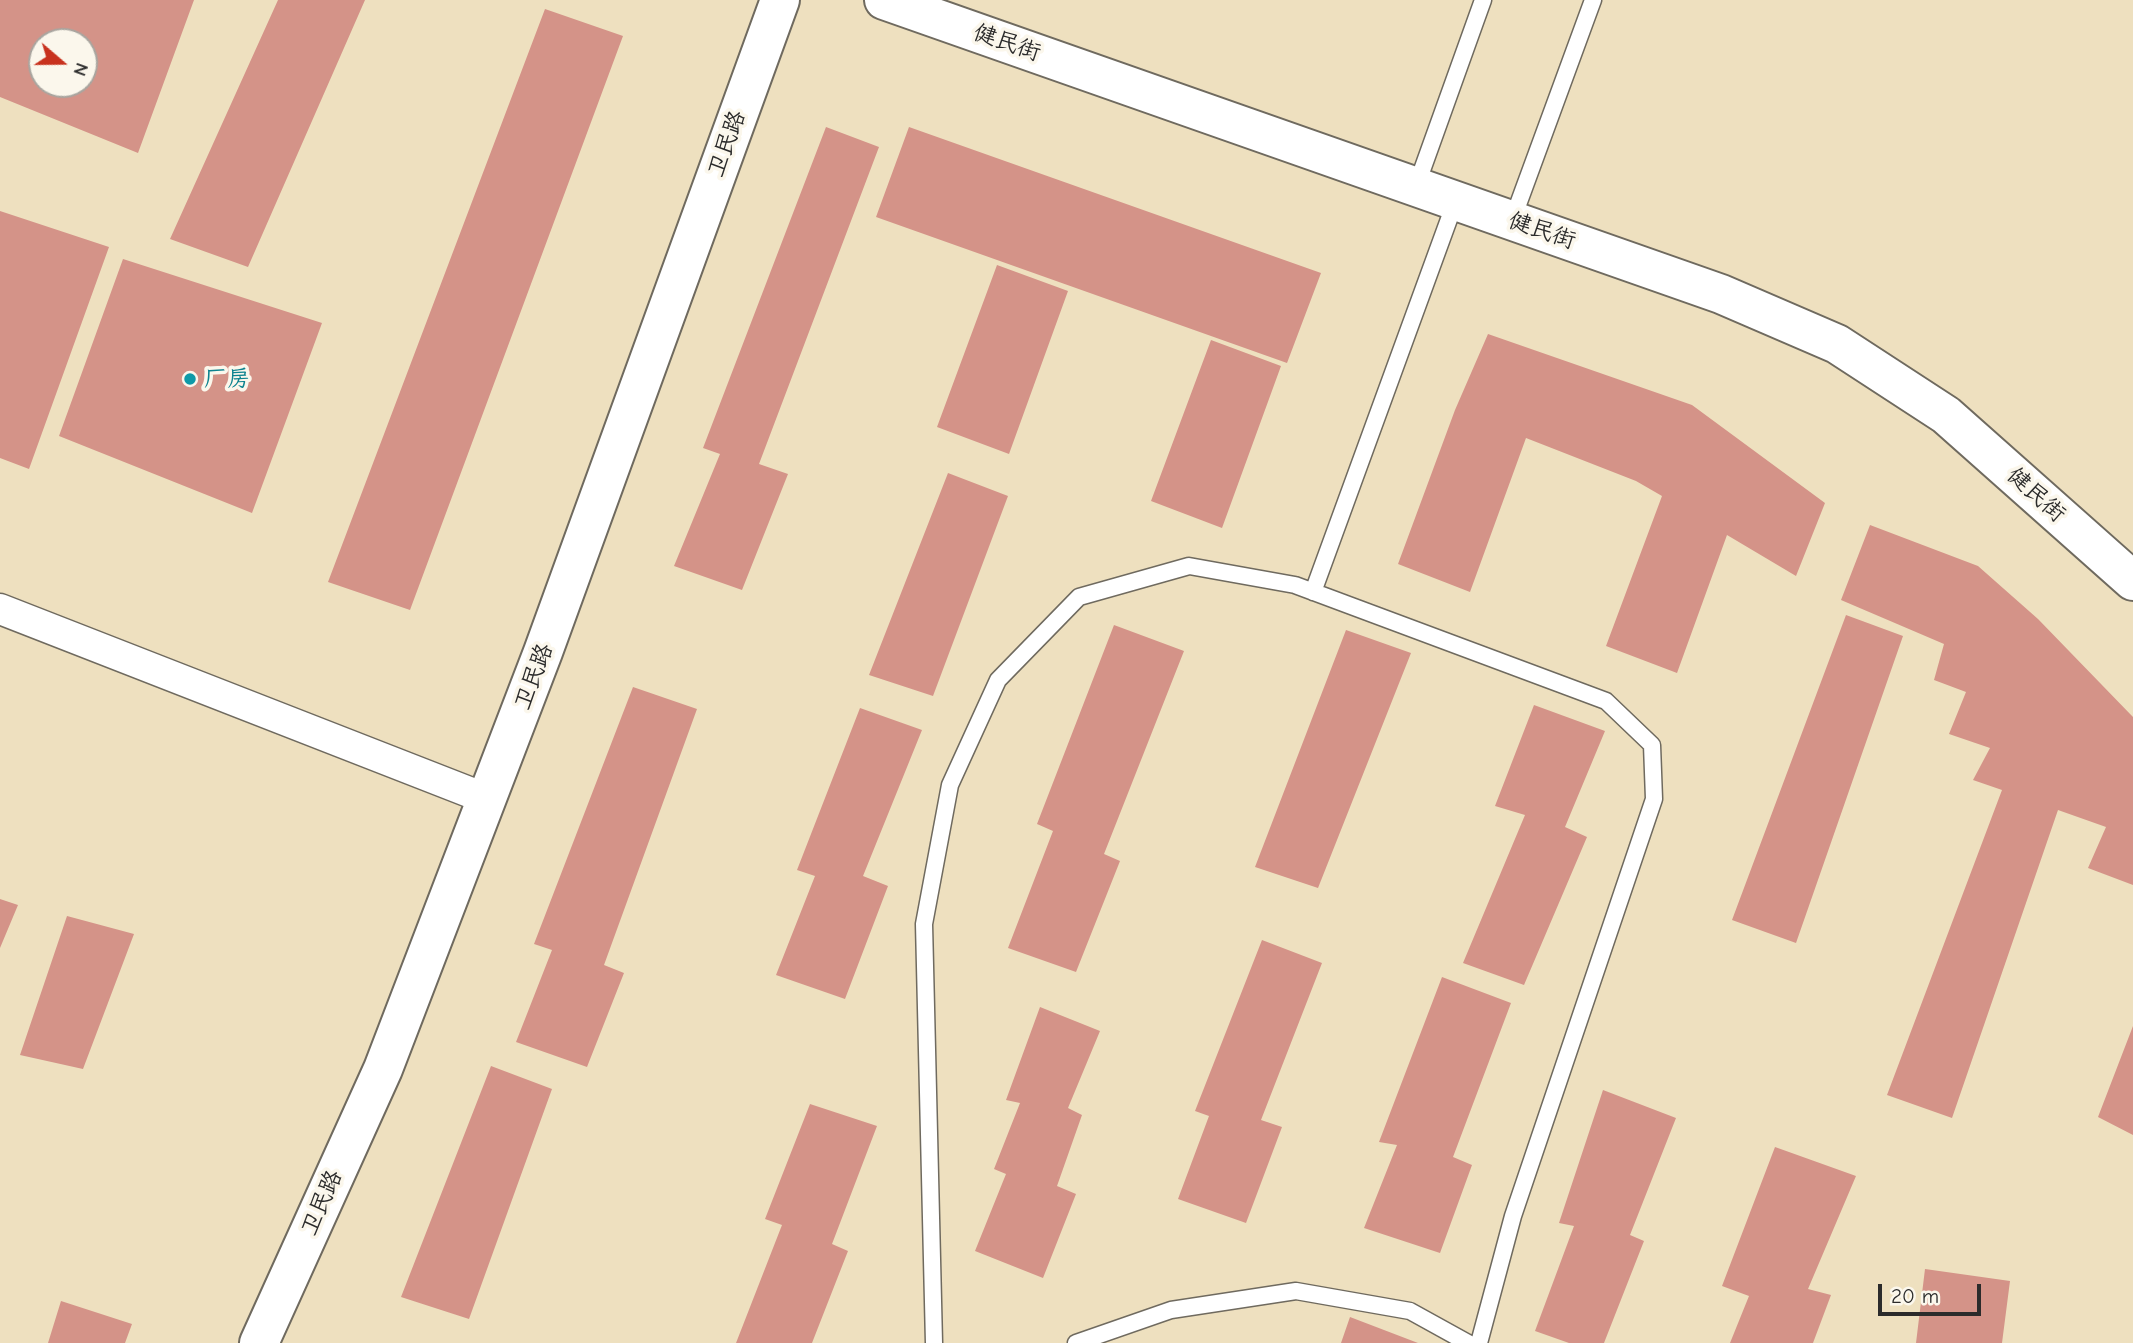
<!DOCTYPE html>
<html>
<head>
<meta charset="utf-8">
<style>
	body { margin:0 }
	#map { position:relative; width:2133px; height:1343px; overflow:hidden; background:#eee0bf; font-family:"Comic Neue",sans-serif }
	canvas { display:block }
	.north { position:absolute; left:28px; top:28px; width:70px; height:70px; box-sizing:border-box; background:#fbf7ec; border:2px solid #a8a59f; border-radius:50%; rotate:110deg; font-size:19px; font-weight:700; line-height:28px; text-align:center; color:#2b2b2b }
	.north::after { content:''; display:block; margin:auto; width:24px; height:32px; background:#c8321e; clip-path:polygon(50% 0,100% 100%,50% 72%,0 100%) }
	.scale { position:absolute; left:1878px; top:1284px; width:103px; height:32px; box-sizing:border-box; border:4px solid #2b2b2b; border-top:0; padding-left:9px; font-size:21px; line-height:24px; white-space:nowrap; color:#2b2b2b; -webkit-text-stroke:5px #fbf7ec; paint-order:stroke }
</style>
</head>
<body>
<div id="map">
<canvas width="2133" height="1343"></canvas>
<div class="north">N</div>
<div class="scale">20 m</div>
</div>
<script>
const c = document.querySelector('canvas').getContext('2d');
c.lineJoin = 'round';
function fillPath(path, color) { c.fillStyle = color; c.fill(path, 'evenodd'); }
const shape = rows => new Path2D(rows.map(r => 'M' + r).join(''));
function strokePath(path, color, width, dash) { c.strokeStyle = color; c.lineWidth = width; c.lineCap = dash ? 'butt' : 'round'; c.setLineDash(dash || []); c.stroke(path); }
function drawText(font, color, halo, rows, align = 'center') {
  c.font = font + ' "Comic Neue","LXGW WenKai TC",sans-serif'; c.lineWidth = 7; c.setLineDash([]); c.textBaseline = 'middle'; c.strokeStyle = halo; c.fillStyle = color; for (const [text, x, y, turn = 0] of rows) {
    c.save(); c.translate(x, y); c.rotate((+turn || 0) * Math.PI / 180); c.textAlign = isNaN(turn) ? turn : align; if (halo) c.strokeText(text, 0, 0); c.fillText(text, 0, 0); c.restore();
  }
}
fillPath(shape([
	[0,0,194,0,138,153,0,97],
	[42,42,84,42,84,84,42,84],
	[278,0,365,0,248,267,170,239],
	[545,9,623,36,410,610,328,582],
	[826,127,879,147,759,464,788,474,742,590,674,566,720,454,703,448],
	[909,127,1321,273,1287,363,876,217],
	[0,211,109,247,29,469,0,458],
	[123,259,322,323,252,513,59,436],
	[997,265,1068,291,1009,454,937,427],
	[1488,334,1692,405,1825,503,1796,576,1727,535,1677,673,1606,646,1662,496,1636,481,1526,438,1470,592,1398,564,1455,410],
	[1211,340,1281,366,1222,528,1151,501],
	[948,473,1008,496,933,696,869,675],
	[1870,525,1978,566,2038,619,2133,717,2133,885,2088,868,2106,827,2058,810,1952,1118,1887,1095,2002,790,1973,780,1990,748,1949,734,1966,692,1934,680,1944,644,1841,600],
	[1846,615,1903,636,1796,943,1732,920],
	[1114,625,1184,651,1104,854,1120,861,1076,972,1008,948,1053,831,1037,824],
	[1346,630,1411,653,1318,888,1255,867],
	[633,687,697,709,604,965,624,973,587,1067,516,1042,552,950,534,944],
	[1534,705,1605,731,1565,827,1587,837,1524,985,1463,963,1525,815,1495,806],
	[860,708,922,730,863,876,888,886,845,999,776,975,815,876,797,870],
	[0,899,18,905,0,948],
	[67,916,134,934,83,1069,20,1055],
	[1262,940,1322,963,1261,1120,1282,1127,1246,1223,1178,1199,1209,1116,1195,1111],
	[1442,977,1511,1003,1453,1157,1472,1165,1440,1253,1364,1228,1397,1145,1379,1142],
	[1040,1007,1100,1031,1068,1108,1082,1115,1057,1186,1076,1194,1043,1278,975,1251,1006,1174,994,1169,1020,1103,1006,1100],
	[2133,1026,2133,1135,2098,1117],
	[491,1066,552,1089,469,1319,401,1297],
	[1603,1090,1676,1118,1630,1235,1644,1241,1604,1343,1569,1343,1535,1331,1574,1226,1559,1223],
	[810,1104,877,1126,832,1244,848,1251,812,1343,736,1343,782,1225,765,1219],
	[1775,1147,1856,1176,1808,1289,1831,1295,1813,1343,1730,1343,1749,1296,1722,1286],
	[1925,1269,2010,1281,2002,1343,1916,1343],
	[61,1301,132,1324,125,1343,48,1343],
	[1350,1317,1418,1343,1341,1343]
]), '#d49388');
const lane = shape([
	[1416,187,1483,0],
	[1512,221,1593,0],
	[1313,592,1456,200],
	[934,1343,924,924,950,785,998,680,1079,597,1189,566,1295,585,1606,701,1652,745,1654,799,1513,1216,1479,1343],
	[1076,1343,1171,1310,1296,1291,1410,1311,1468,1343]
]);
const street = shape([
	[0,609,487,799]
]);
const secondary = shape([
	[884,0,1721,294,1837,344,1946,415,2133,581],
	[259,1343,383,1069,543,652,780,0]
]);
strokePath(lane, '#6f6a5f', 19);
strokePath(street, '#6f6a5f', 33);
strokePath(secondary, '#6f6a5f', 42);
strokePath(lane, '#fff', 16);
strokePath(street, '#fff', 30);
strokePath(secondary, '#fff', 38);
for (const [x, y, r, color] of [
	[190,379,7,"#0f9aa8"]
]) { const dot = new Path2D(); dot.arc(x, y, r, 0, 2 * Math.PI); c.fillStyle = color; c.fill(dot); strokePath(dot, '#fbf7ec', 2.5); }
drawText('23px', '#2b2b2b', '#fbf7ec', [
	["健民街",1007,43,19],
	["卫民路",727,144,-70],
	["健民街",1542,231,19],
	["健民街",2036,495,42],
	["卫民路",534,677,-69],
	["卫民路",322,1203,-66]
]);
drawText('23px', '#0d838f', '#fbf7ec', [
	["厂房",204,379]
], 'left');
</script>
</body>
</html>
